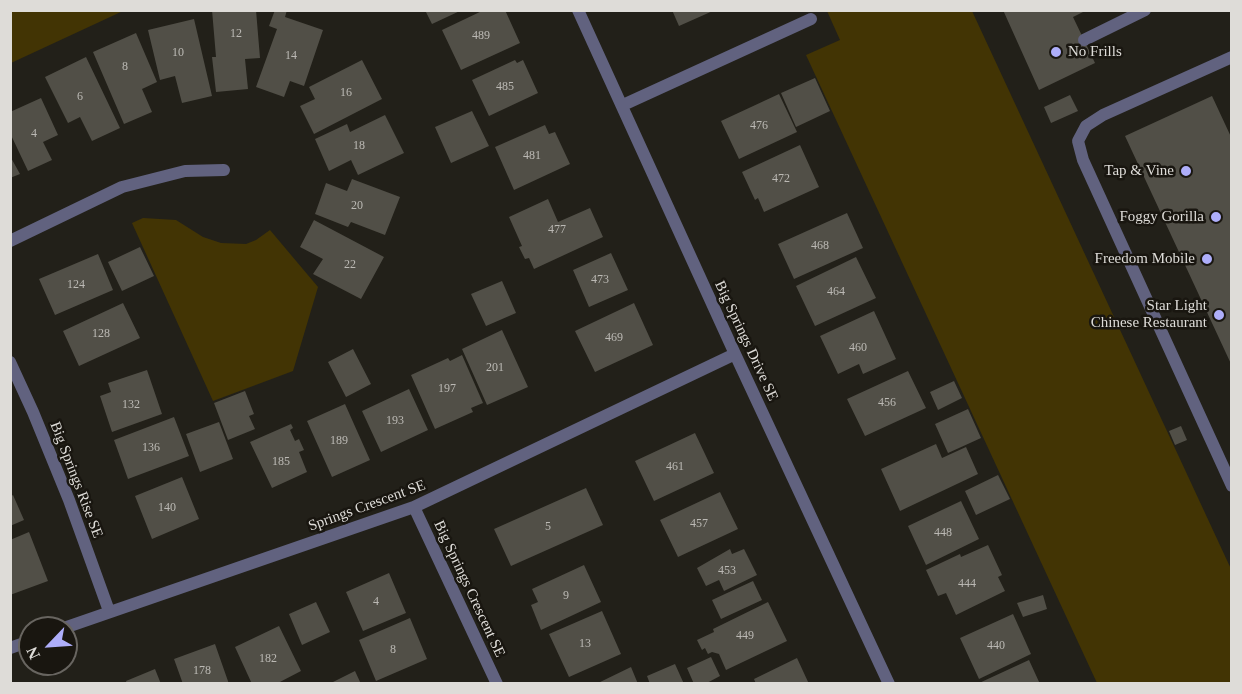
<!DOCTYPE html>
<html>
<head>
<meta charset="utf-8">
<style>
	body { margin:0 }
	#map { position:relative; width:1242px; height:694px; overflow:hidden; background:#222019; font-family:Georgia,serif }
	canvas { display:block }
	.frame { position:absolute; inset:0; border:12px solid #dedcd8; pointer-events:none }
	.north { position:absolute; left:18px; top:616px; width:60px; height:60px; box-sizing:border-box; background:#191610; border:2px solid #686560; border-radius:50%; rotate:245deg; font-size:16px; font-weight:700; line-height:24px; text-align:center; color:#dedcd8 }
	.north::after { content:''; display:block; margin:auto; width:21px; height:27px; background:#aeaefa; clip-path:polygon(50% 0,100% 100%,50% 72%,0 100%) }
</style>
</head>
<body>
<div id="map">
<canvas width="1242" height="694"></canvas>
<div class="frame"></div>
<div class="north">N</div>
</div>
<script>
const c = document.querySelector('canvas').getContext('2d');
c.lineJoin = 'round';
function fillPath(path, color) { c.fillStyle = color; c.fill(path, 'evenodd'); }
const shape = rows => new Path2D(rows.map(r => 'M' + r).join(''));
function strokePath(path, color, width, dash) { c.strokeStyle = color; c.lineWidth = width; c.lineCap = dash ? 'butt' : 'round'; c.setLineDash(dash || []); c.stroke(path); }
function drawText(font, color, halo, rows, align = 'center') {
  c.font = font + ' Georgia,serif'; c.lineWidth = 5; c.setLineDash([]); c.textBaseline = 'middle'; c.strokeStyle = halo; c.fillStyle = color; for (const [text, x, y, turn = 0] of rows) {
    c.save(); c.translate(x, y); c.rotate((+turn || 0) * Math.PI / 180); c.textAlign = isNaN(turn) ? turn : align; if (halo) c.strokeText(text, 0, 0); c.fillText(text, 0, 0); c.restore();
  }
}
fillPath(shape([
	[11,10,123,10,123,11,11,63],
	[827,11,972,11,1231,569,1231,683,1097,683,806,55,840,40],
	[143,218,176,220,203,237,221,243,246,244,256,240,270,230,318,287,293,371,213,401,132,223]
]), '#423404');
fillPath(shape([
	[212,10,256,10,260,58,245,59,248,89,216,92,212,57,216,57],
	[275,10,287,10,285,17,323,30,304,86,290,81,284,97,256,87,277,29,269,26],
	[425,10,462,10,432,24],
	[484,10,505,10,520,43,461,70,442,30],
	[672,10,715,10,679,26],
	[1003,10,1087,10,1073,17,1095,63,1039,90],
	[194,19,212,96,182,103,175,76,160,80,148,30],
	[136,33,157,82,142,89,152,112,124,124,93,52],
	[86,57,120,128,92,141,80,117,68,123,45,77],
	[362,60,382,99,314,134,300,106,315,99,309,87],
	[515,60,517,63,523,60,538,93,489,116,472,80],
	[815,78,830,111,796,127,781,93],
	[779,94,797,132,739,159,721,121],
	[1070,95,1078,111,1051,123,1044,107],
	[1212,96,1232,139,1232,366,1125,136],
	[41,98,58,135,43,142,52,160,28,171,10,133,10,112],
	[472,111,489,146,451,163,435,127],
	[385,115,404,153,358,175,351,160,329,171,315,139,347,124,350,132],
	[545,125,549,134,555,132,570,164,514,190,495,147],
	[800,145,819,187,764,212,758,198,755,200,742,172],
	[10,156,20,174,10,178],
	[352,179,400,197,385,235,351,222,348,227,315,214,326,183,347,191],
	[548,199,558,222,590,208,603,237,534,269,529,258,525,259,519,247,522,246,509,217],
	[847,213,863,248,794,279,778,244],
	[314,220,384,257,361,299,313,274,323,259,300,247],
	[140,247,154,276,122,291,108,262],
	[611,253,628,290,589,307,573,270],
	[98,254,113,290,55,315,39,279],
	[856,257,876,298,815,326,796,286],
	[502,281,516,313,486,326,471,294],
	[123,303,140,338,79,366,63,331],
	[634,303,653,345,595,372,575,331],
	[874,311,896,359,863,374,859,364,838,374,820,336],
	[502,330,528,387,487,405,462,349],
	[353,349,371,384,346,397,328,362],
	[462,355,483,403,471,408,473,412,435,429,411,375,448,358,450,361],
	[147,370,162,414,112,432,100,396,111,392,108,383],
	[908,371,926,408,865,436,847,399],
	[954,381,962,398,938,410,930,392],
	[409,389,428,430,381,452,362,411],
	[245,391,254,414,249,416,255,429,228,440,214,403],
	[345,404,370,460,332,477,307,421],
	[968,409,981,438,948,453,935,424],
	[174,417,189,456,128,479,114,440],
	[219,422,233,459,200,472,186,434],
	[291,424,293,428,290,430,295,441,299,439,304,450,299,452,307,472,272,488,250,442],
	[1181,426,1187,440,1175,445,1169,431],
	[695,433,714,473,654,501,635,461],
	[936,444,942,458,966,447,978,474,900,511,881,469],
	[998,475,1010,499,976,515,965,491],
	[182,477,199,519,152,539,135,496],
	[586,488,603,525,511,566,494,529],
	[720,492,738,529,678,557,660,520],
	[13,495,24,520,10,526,10,497],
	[961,501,979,539,926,565,908,526],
	[29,532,48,581,10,595,10,540],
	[988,545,1002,575,998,577,1005,591,956,615,946,593,938,596,926,570,960,554,961,557],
	[730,549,732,554,744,549,757,575,724,591,719,580,706,586,697,568],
	[584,565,601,602,541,630,531,605,538,602,532,589],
	[389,573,406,613,363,631,346,592],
	[753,581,762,600,721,619,712,600],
	[1043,595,1047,609,1023,617,1017,603],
	[316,602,330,632,302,645,289,614],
	[768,602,787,641,726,670,719,654,712,652,708,654,705,648,702,650,697,640,714,632,713,629],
	[602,611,621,654,569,677,549,634],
	[1013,614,1031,654,979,679,960,638],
	[410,618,427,659,376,681,359,640],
	[279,626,301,671,276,684,252,684,235,647],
	[215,644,229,684,183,684,174,659],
	[711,657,720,676,705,684,694,684,687,668],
	[797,658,809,684,756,684,754,679],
	[1029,660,1040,684,977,684],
	[675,664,684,684,650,684,647,676],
	[631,667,638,684,596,684],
	[155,669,161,684,127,684,126,681],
	[355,671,361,684,329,684]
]), '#514f47');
strokePath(shape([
	[1084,40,1145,10],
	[1232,57,1103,115,1086,126,1078,141,1083,160,1232,486]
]), '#61627f', 12);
strokePath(shape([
	[578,10,735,354,889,684],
	[623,105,811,19],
	[10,241,122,187,185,171,224,170],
	[10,362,33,412,69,500,109,611],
	[414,507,497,684],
	[64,628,414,507,735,354],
	[10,648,30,641]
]), '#61627f', 12);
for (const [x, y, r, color] of [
	[1056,52,6,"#aeaefa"],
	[1186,171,6,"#aeaefa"],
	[1216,217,6,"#aeaefa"],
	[1207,259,6,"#aeaefa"],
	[1219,315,6,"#aeaefa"]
]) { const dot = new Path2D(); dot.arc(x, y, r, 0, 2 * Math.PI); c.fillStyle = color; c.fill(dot); strokePath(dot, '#191610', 2); }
drawText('12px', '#bbb9b4', null, [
	["12",236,34],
	["489",481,36],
	["10",178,53],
	["14",291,56],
	["8",125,67],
	["485",505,87],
	["16",346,93],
	["6",80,97],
	["476",759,126],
	["4",34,134],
	["18",359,146],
	["481",532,156],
	["472",781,179],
	["20",357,206],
	["477",557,230],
	["468",820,246],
	["22",350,265],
	["473",600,280],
	["124",76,285],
	["464",836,292],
	["128",101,334],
	["469",614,338],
	["460",858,348],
	["201",495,368],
	["197",447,389],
	["456",887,403],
	["132",131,405],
	["193",395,421],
	["189",339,441],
	["136",151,448],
	["185",281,462],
	["461",675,467],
	["140",167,508],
	["457",699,524],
	["5",548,527],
	["448",943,533],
	["453",727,571],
	["444",967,584],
	["9",566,596],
	["4",376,602],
	["449",745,636],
	["13",585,644],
	["440",996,646],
	["8",393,650],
	["182",268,659],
	["178",202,671]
]);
drawText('15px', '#dedcd8', '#191610', [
	["No Frills",1068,52,"left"],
	["Tap & Vine",1174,171],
	["Foggy Gorilla",1204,217],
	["Freedom Mobile",1195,259],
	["Star Light",1207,306],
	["Chinese Restaurant",1207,323]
], 'right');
drawText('15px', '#dedcd8', '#191610', [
	["Big Springs Drive SE",746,341,65],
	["Big Springs Rise SE",76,480,69],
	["Springs Crescent SE",367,506,-20],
	["Big Springs Crescent SE",469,589,65]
]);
</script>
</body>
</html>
